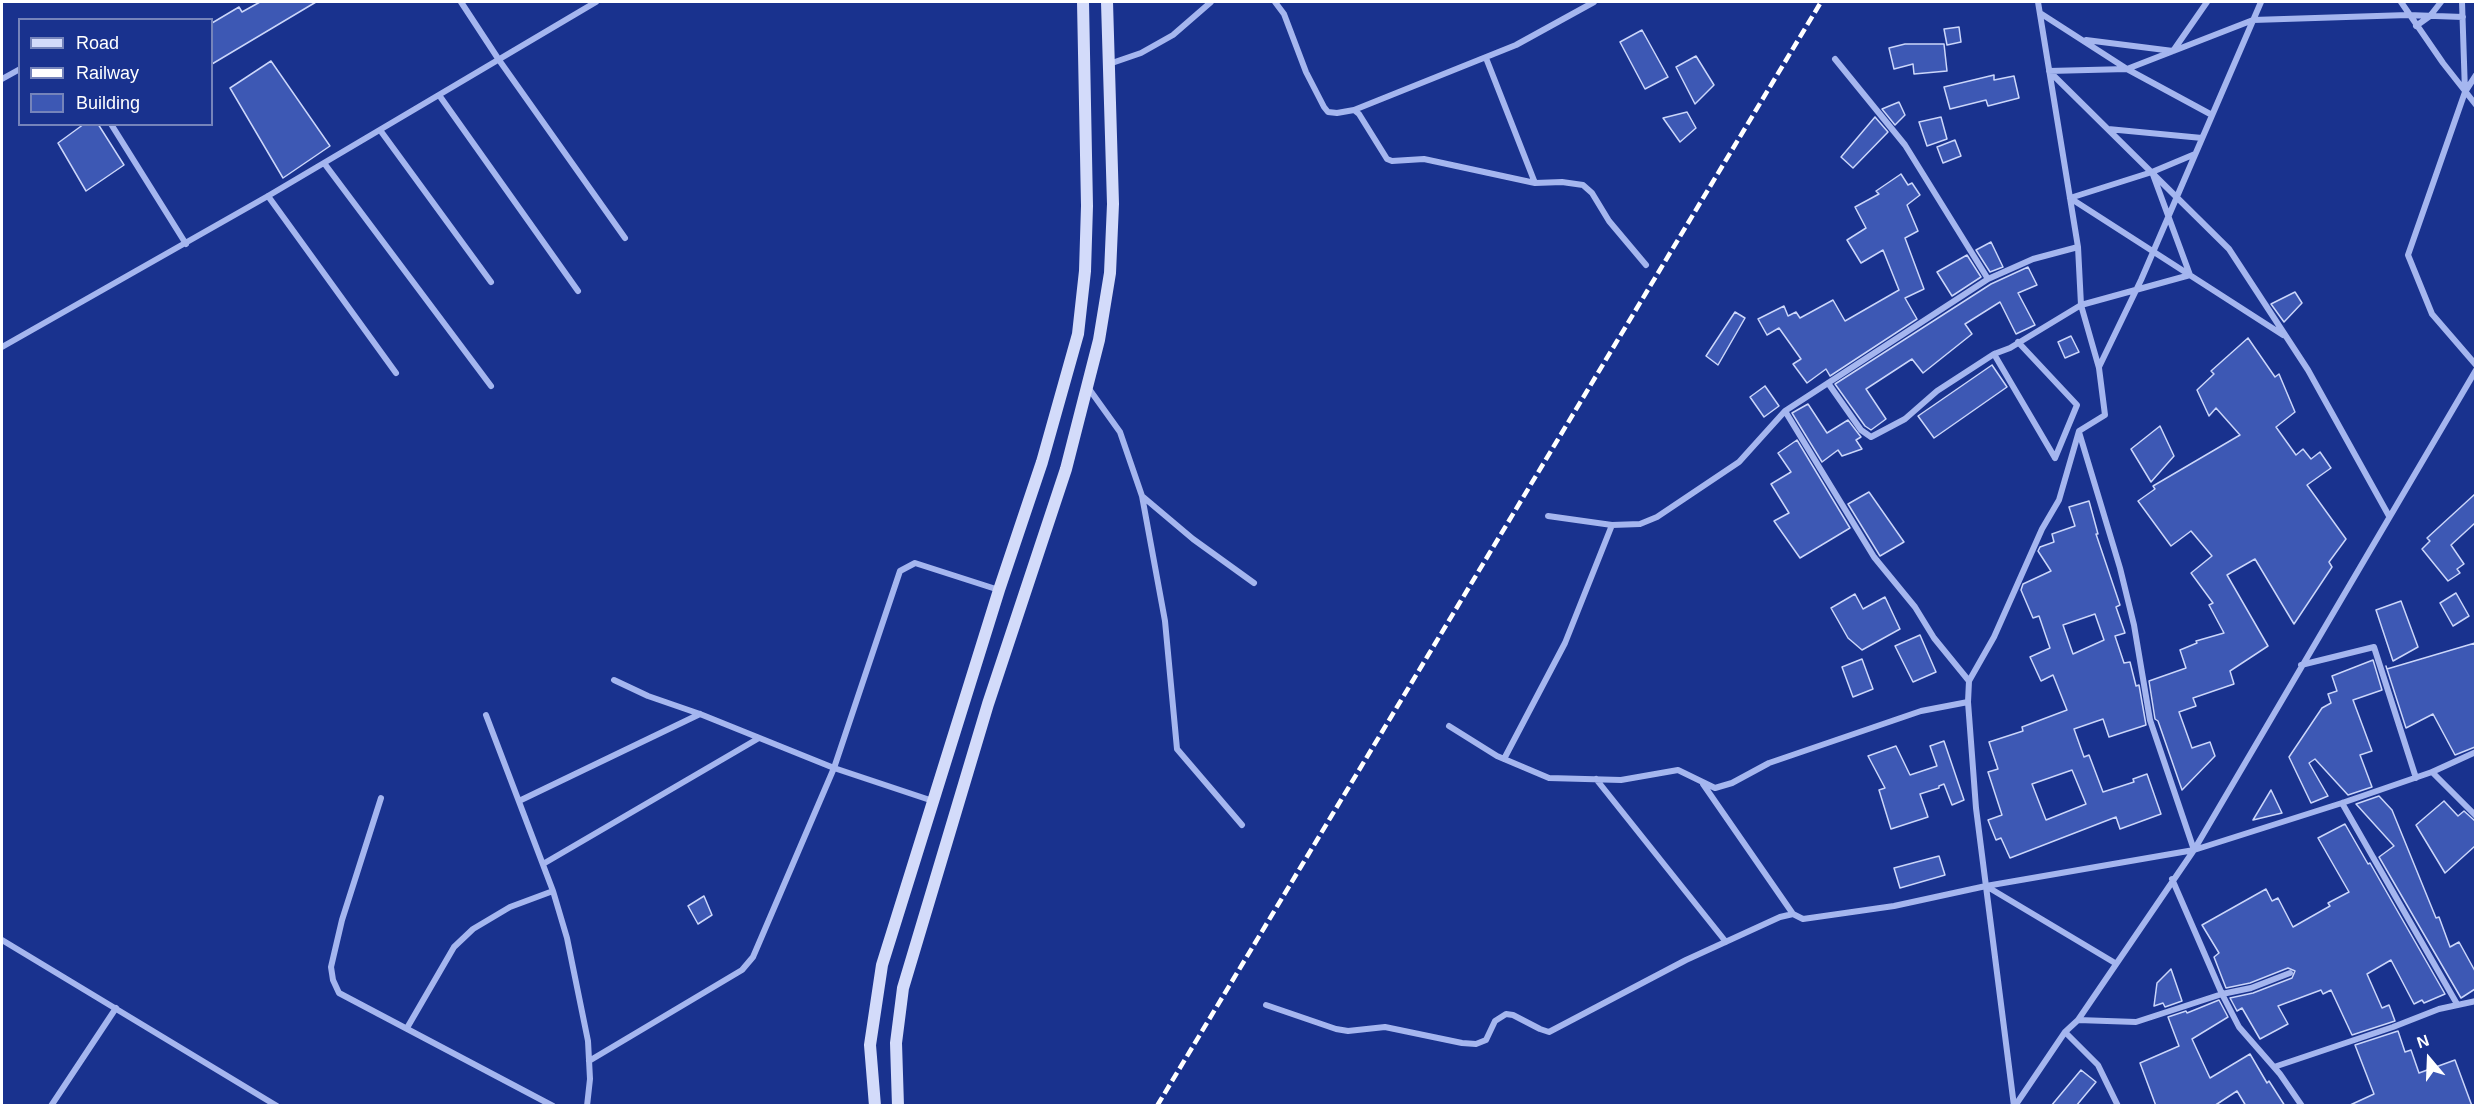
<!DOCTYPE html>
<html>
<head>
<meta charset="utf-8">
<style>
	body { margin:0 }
	#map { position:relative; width:2477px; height:1107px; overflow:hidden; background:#19328e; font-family:Helvetica,sans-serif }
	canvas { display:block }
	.frame { position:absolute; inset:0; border:3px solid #fff; pointer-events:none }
	.legend { position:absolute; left:18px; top:18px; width:195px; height:108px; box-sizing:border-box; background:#19328e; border:2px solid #7584bb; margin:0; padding:8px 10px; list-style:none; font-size:18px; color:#fff }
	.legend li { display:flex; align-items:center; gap:12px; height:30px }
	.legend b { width:30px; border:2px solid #7584bb }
	.north { position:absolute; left:2399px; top:1029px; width:60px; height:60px; -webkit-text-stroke:4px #19328e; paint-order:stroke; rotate:341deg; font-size:16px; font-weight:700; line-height:24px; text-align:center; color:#fff }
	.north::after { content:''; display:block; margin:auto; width:21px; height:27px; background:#fff; clip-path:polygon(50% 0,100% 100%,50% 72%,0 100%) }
</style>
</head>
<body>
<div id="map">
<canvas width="2477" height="1107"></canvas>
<div class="frame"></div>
<ul class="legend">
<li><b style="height:8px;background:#d3dbfa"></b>Road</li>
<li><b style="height:8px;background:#fff"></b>Railway</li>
<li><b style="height:16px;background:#3d58b4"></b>Building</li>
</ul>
<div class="north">N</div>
</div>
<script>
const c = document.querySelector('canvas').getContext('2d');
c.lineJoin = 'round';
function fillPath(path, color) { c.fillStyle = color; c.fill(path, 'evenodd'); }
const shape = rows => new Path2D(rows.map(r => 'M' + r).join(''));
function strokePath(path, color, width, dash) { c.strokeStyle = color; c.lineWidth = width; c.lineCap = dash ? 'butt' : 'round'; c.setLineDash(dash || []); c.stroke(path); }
const building = shape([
	[260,2,316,2,212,64,212,23,239,7,242,12,260,2],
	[1959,27,1961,42,1947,45,1944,29,1959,27],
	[1642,30,1668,77,1645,89,1620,42,1642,30],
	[1905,44,1944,44,1947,71,1914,74,1913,64,1894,69,1889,48,1905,44],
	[1696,56,1714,85,1695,104,1676,67,1696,56],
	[271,61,330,146,283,178,230,88,271,61],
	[1994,75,1994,80,2014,76,2019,98,1988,106,1986,100,1950,109,1944,87,1994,75],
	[1899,102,1905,115,1895,125,1882,109,1899,102],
	[1687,112,1696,128,1680,142,1663,118,1687,112],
	[1875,117,1888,132,1853,168,1841,157,1875,117],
	[1941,117,1947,139,1927,146,1919,122,1941,117],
	[84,124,98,124,124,165,86,191,58,143,84,124],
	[1955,140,1961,156,1943,163,1937,147,1955,140],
	[1901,174,1908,185,1912,183,1920,195,1907,205,1918,231,1905,238,1924,289,1905,298,1917,319,1830,376,1826,369,1807,383,1793,364,1801,359,1779,328,1767,335,1758,319,1784,306,1788,316,1796,312,1800,318,1833,300,1845,321,1899,290,1883,250,1861,263,1847,240,1866,228,1855,207,1879,194,1876,191,1901,174],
	[1991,242,2003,267,1990,272,1976,250,1991,242],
	[1967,255,1981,277,1952,296,1937,272,1967,255],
	[2028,267,2037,285,2018,293,2035,325,2016,334,2000,302,1965,324,1972,334,1923,373,1912,359,1866,389,1886,419,1871,430,1865,426,1835,384,1991,284,2028,267],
	[2295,292,2302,303,2284,322,2271,304,2295,292],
	[1735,312,1745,318,1718,365,1706,356,1735,312],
	[2071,336,2079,352,2065,358,2058,342,2071,336],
	[2248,338,2275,377,2279,374,2295,412,2276,427,2296,455,2303,449,2311,459,2320,452,2331,468,2307,485,2346,539,2329,562,2332,567,2294,624,2255,559,2227,575,2268,646,2230,671,2234,684,2193,698,2196,706,2179,712,2192,748,2210,742,2215,756,2182,790,2158,721,2155,719,2149,681,2186,668,2180,650,2197,643,2196,641,2224,633,2209,605,2213,603,2191,573,2212,556,2191,531,2171,546,2138,501,2155,489,2153,486,2240,435,2216,408,2209,416,2197,390,2214,374,2211,371,2248,338],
	[1992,365,2007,387,1934,438,1918,416,1992,365],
	[1765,386,1779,406,1764,417,1750,397,1765,386],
	[1808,404,1827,433,1848,420,1861,437,1856,440,1862,449,1842,456,1838,450,1822,462,1792,413,1808,404],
	[2160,426,2174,456,2151,482,2131,449,2160,426],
	[1797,440,1850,528,1800,558,1774,521,1789,513,1771,484,1791,472,1778,453,1797,440],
	[1869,492,1904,542,1880,556,1848,504,1869,492],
	[2475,494,2475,523,2451,545,2464,564,2457,569,2460,573,2448,581,2422,549,2430,541,2427,538,2475,494],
	[2089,501,2098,534,2096,534,2120,605,2116,607,2125,633,2115,636,2124,663,2130,662,2136,686,2139,685,2146,725,2109,737,2103,719,2074,729,2084,757,2089,755,2103,792,2134,782,2133,779,2147,774,2161,814,2120,829,2116,817,2010,858,2001,838,1996,840,1988,820,2002,815,1988,772,1998,769,1989,742,2023,731,2022,727,2067,710,2053,675,2041,681,2030,657,2050,648,2039,616,2033,618,2021,590,2023,584,2051,571,2038,551,2040,547,2054,542,2052,534,2075,526,2069,507,2089,501],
	[2095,614,2104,640,2073,654,2063,625,2095,614],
	[2072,770,2086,804,2046,820,2032,784,2072,770],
	[2456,593,2469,616,2453,626,2440,603,2456,593],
	[1855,594,1863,609,1885,597,1900,629,1862,650,1848,638,1831,608,1855,594],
	[2401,601,2418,647,2393,661,2376,610,2401,601],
	[1920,635,1936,672,1913,682,1895,646,1920,635],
	[2475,643,2475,747,2455,755,2433,714,2406,728,2386,666,2387,669,2475,643],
	[1862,659,1873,689,1853,697,1842,667,1862,659],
	[2373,660,2382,690,2353,700,2372,751,2360,755,2372,787,2348,795,2315,759,2309,763,2328,796,2311,803,2289,757,2322,708,2331,703,2328,694,2337,691,2332,676,2373,660],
	[1944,741,1964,800,1952,805,1944,784,1939,786,1939,788,1920,794,1928,817,1891,829,1879,790,1885,788,1868,756,1896,746,1910,775,1937,766,1930,746,1944,741],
	[2271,790,2282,813,2253,820,2271,790],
	[2379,796,2392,810,2436,918,2439,917,2450,947,2459,942,2475,971,2475,989,2461,998,2379,857,2394,846,2356,804,2379,796],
	[2444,801,2458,816,2464,811,2475,821,2475,846,2445,873,2416,825,2444,801],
	[2345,824,2368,864,2370,863,2445,994,2424,1003,2422,1000,2414,1004,2391,960,2367,974,2382,1008,2389,1005,2395,1021,2352,1035,2331,990,2323,994,2321,990,2278,1006,2288,1024,2260,1039,2242,1008,2237,1011,2230,998,2253,993,2292,978,2295,971,2288,968,2250,983,2226,988,2214,957,2219,953,2202,925,2266,889,2272,901,2278,898,2293,927,2330,906,2328,903,2349,892,2318,838,2345,824],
	[1939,856,1945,875,1900,888,1894,868,1939,856],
	[704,896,712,915,698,924,688,906,704,896],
	[2171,969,2182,1001,2165,1007,2163,1003,2154,1006,2157,983,2171,969],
	[2219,1000,2228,1017,2192,1039,2210,1078,2250,1054,2267,1083,2269,1081,2285,1106,2246,1106,2237,1091,2214,1106,2156,1106,2140,1063,2179,1046,2168,1017,2186,1011,2187,1013,2219,1000],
	[2398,1031,2405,1052,2411,1050,2419,1073,2455,1060,2472,1106,2348,1106,2374,1094,2355,1045,2398,1031],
	[2081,1070,2096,1082,2076,1106,2051,1106,2081,1070]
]);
fillPath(building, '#3d58b4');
strokePath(building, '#cbd6fa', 1.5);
strokePath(shape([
	[461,2,499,60,625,238],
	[1275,2,1284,14,1306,72,1324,107,1328,112,1337,113,1354,110,1359,114,1387,159,1392,161,1424,159,1535,183,1562,182,1583,185,1592,193,1609,221,1646,265],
	[2401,2,2443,63,2476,105],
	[2462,2,2465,92,2476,75],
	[2040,13,2127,69,2253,20,2408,15,2463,17],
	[2416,26,2430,16,2441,2],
	[2086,40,2173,51,2207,2],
	[1486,58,1535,183],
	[1835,59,1905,145,1988,279],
	[1109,64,1141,53,1173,35,1211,2],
	[2049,71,2127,69,2212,115],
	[2050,72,2229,249,2308,370,2389,516],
	[2,79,20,69],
	[2465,92,2408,255,2432,314,2476,365],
	[439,95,578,291],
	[1354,110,1516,45,1594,2],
	[111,124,186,244],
	[2108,129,2202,138],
	[380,130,491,282],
	[324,163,491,386],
	[2152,172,2195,154],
	[268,196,396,373],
	[2070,198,2283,335],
	[2018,342,2077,405,2055,458],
	[2,347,268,196,596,2],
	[1994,354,2055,458],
	[2099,367,2141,280,2261,2],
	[1828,383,1861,430,1871,437,1905,419,1937,391,1994,354,2010,348,2081,305,2190,275,2152,172,2070,198],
	[1087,386,1120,432,1142,496,1193,539,1254,583],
	[1785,411,1874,557,1915,607,1934,638,1969,681],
	[2079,432,2120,568,2134,625,2150,720,2194,850],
	[1142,496,1165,621,1177,749,1242,825],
	[1548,516,1612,525,1640,524,1657,517,1739,462,1785,411,1988,279,2033,259,2078,247],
	[2301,665,2374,647,2416,778],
	[614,680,648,696,700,714,834,768,933,801],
	[486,715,553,891,567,938,588,1041,590,1079,587,1106],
	[1449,726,1497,756,1549,778,1621,780,1678,770,1715,788,1732,783,1769,763,1921,711,1968,702],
	[1504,759,1565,643,1612,525],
	[2432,772,2476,816],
	[1596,779,1726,942],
	[1703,784,1793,914],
	[381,798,342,920,331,967,333,980,339,993,553,1106],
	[519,801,700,714],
	[2342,803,2457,1004],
	[543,864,759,738],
	[2172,879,2222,994,2239,1027,2280,1074,2302,1106],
	[1986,886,2115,963],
	[2,940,277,1106],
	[1266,1005,1336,1029,1348,1031,1385,1027,1462,1043,1476,1044,1486,1040,1495,1021,1506,1014,1513,1015,1540,1029,1549,1032,1686,960,1780,917,1793,914,1803,919,1894,906,1986,886,2194,850,2342,803,2432,772,2476,752],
	[2078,1020,2136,1022,2222,994,2251,988,2290,973],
	[407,1028,454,947,473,929,510,907,553,891],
	[2065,1032,2098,1065,2118,1106],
	[589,1061,742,970,753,957,834,768,900,571,915,563,999,590],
	[2274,1067,2393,1027,2439,1009,2476,1001],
	[51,1106,116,1008],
	[2014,1106,1976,808,1968,702,1969,681,1994,637,2042,529,2059,500,2079,431,2105,415,2099,368,2081,305,2078,247,2038,2],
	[2015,1106,2065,1032,2078,1020,2194,850,2476,370]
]), '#a5b6ef', 6);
strokePath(shape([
	[875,1106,870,1045,882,965,999,590,1042,462,1078,334,1085,271,1087,206,1083,2],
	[898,1106,896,1043,903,988,988,704,1066,469,1099,340,1110,273,1113,204,1107,2]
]), '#d3dbfa', 12);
strokePath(shape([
	[1157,1106,1821,2]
]), '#fff', 4.5, [10, 4.5]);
</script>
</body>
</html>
